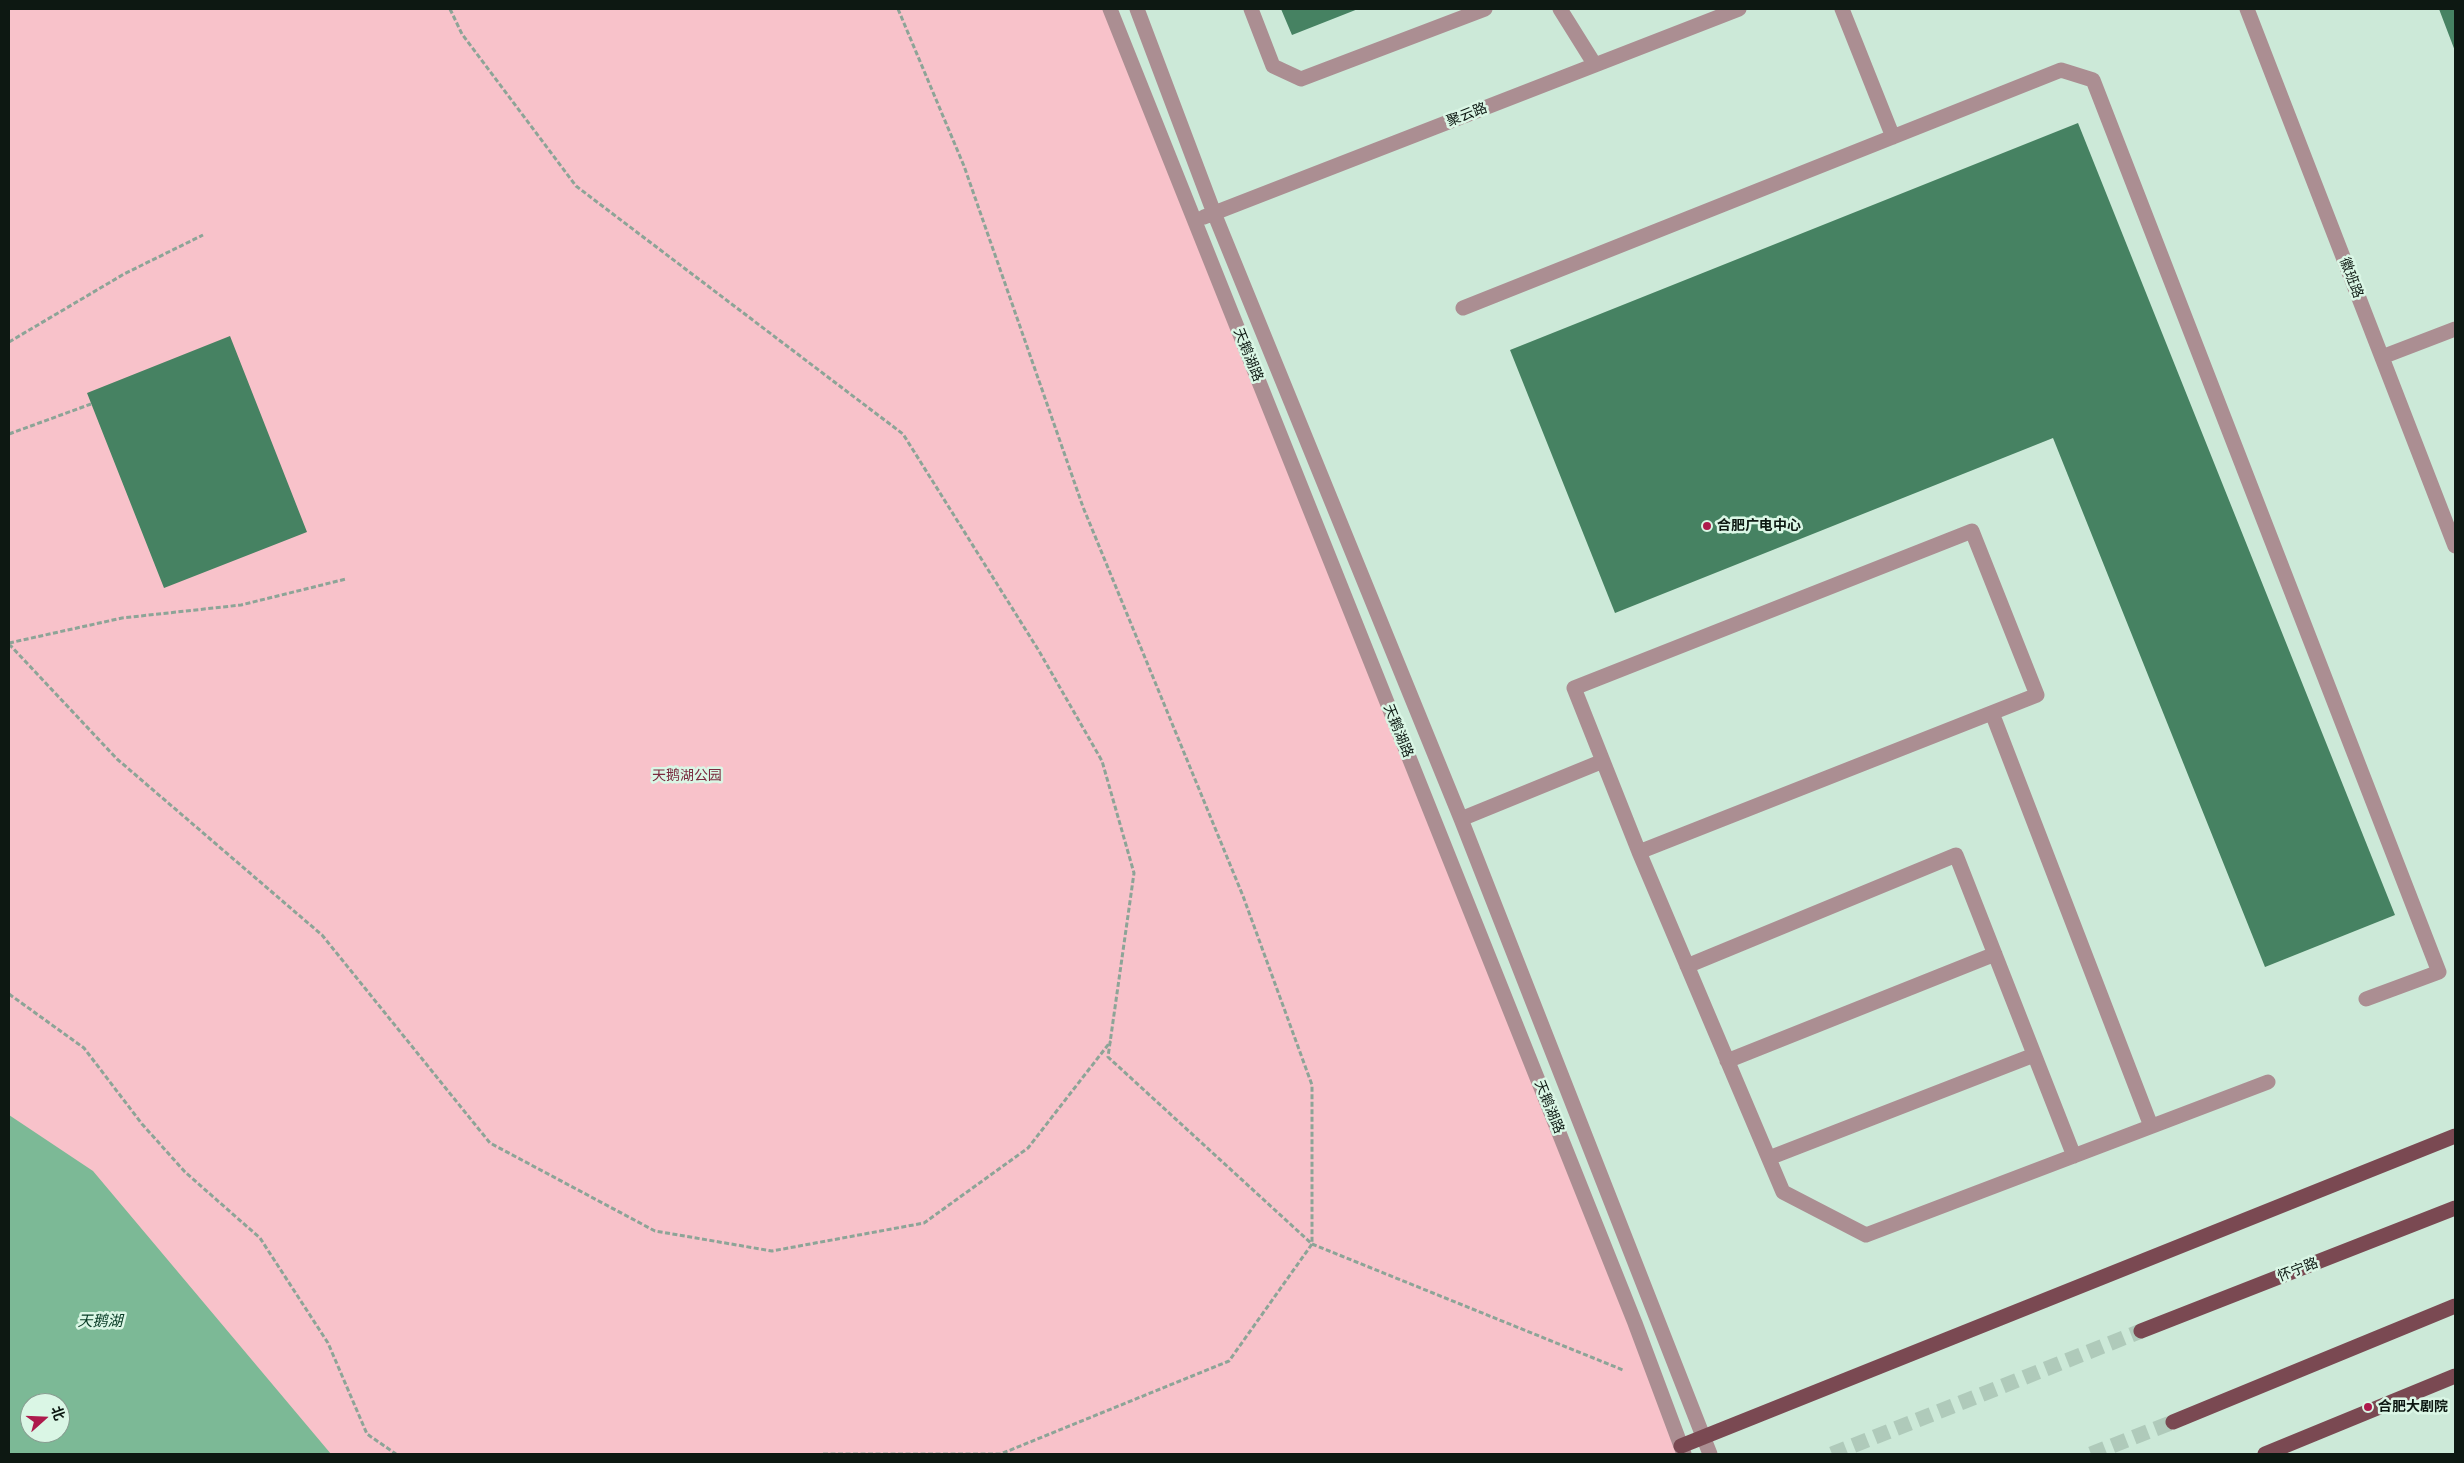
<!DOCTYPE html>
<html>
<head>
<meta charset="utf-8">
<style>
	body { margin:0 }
	#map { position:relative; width:2464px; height:1463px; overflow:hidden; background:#cce9d8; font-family:"Noto Sans","Noto Sans SC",sans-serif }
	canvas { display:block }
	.frame { position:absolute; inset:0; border:10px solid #0d1812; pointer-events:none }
	.north { position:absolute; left:20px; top:1393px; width:50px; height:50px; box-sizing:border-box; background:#daf6e5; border:1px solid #889d91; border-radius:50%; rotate:70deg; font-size:14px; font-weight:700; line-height:20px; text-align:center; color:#0d1812 }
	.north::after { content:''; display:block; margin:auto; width:18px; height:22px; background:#ad1a4c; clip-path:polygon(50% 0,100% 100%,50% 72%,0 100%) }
</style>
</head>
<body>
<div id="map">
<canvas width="2464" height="1463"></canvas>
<div class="frame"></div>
<div class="north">北</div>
</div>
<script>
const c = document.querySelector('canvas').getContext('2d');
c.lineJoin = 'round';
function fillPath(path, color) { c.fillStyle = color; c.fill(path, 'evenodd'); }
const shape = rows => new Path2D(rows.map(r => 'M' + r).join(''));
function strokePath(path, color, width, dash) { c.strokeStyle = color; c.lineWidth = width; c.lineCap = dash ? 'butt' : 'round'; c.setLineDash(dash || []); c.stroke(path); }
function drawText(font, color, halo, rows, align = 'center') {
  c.font = font + ' "Noto Sans","Noto Sans SC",sans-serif'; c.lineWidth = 5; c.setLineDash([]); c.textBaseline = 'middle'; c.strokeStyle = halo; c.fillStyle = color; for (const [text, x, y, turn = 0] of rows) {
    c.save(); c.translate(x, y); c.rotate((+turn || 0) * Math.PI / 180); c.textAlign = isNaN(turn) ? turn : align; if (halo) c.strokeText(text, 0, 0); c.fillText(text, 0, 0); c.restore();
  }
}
fillPath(shape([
	[9,9,1110,9,1684,1454,9,1454],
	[30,1403,60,1403,60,1433,30,1433]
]), '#f8c2ca');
fillPath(shape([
	[9,1115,93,1171,331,1454,9,1454],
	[30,1403,60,1403,60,1433,30,1433]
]), '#7cb996');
fillPath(shape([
	[1281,9,1358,9,1292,35],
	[2439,9,2455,9,2455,51],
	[2078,123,2395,915,2265,967,2053,438,1615,613,1510,350],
	[230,336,307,532,164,588,87,393]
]), '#468262');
strokePath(shape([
	[1832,1454,2141,1331],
	[2091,1454,2173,1422]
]), '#afcaba', 15, [15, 8]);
strokePath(shape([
	[450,9,462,34,576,186,903,434,1039,651,1102,761,1134,873,1108,1057,1312,1244,1623,1370],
	[898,9,964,166,1083,507,1243,896,1312,1085,1312,1244,1229,1361,1003,1453],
	[9,342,124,274,203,235],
	[9,434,91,404],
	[9,643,122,618,241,605,346,579],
	[9,644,117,759,322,935,490,1143,655,1231,772,1251,924,1223,1028,1148,1111,1041],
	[9,994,84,1048,142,1124,185,1172,260,1238,328,1343,367,1434,396,1454],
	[823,1454,1004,1454]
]), '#8da497', 3, [5, 2.5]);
strokePath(shape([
	[1110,9,1635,1323,1684,1454],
	[1137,9,1214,213,1461,819,1710,1454],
	[1251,9,1273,66,1301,79,1485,9],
	[1560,9,1595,65],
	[1842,9,1893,137],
	[2247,9,2455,546],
	[1204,217,1739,9],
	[1463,308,2061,70,2093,80,2439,972,2366,999],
	[2382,357,2455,329],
	[1972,531,2037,695,1639,852,1574,688,1972,531],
	[1992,713,2151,1126],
	[1461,819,1603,761],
	[1639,852,1783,1192,1866,1235,2268,1082],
	[1687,966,1956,855,2074,1156],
	[1727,1061,1995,954],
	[1769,1158,2034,1055]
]), '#ab8e92', 15);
strokePath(shape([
	[2141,1331,2455,1208],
	[2173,1422,2455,1306],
	[1681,1446,2455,1136],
	[2265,1454,2455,1376]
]), '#7a4952', 15);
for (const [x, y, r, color] of [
	[1707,526,5,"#ad1a4c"],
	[2368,1407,5,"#ad1a4c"]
]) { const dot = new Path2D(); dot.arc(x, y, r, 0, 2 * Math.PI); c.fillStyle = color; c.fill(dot); strokePath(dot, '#daf6e5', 2); }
drawText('14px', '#0d1812', '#daf6e5', [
	["聚云路",1467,115,-21],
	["徽班路",2351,278,69],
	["天鹅湖路",1248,355,68],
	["天鹅湖路",1398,731,68],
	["天鹅湖路",1549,1107,68],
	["怀宁路",2298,1270,-21]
]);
drawText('bold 14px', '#0d1812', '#daf6e5', [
	["合肥广电中心",1717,526],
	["合肥大剧院",2378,1407]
], 'left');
drawText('14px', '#7a2b3f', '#daf6e5', [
	["天鹅湖公园",687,776]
]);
drawText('italic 15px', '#033721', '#daf6e5', [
	["天鹅湖",100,1322]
]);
</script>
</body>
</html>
